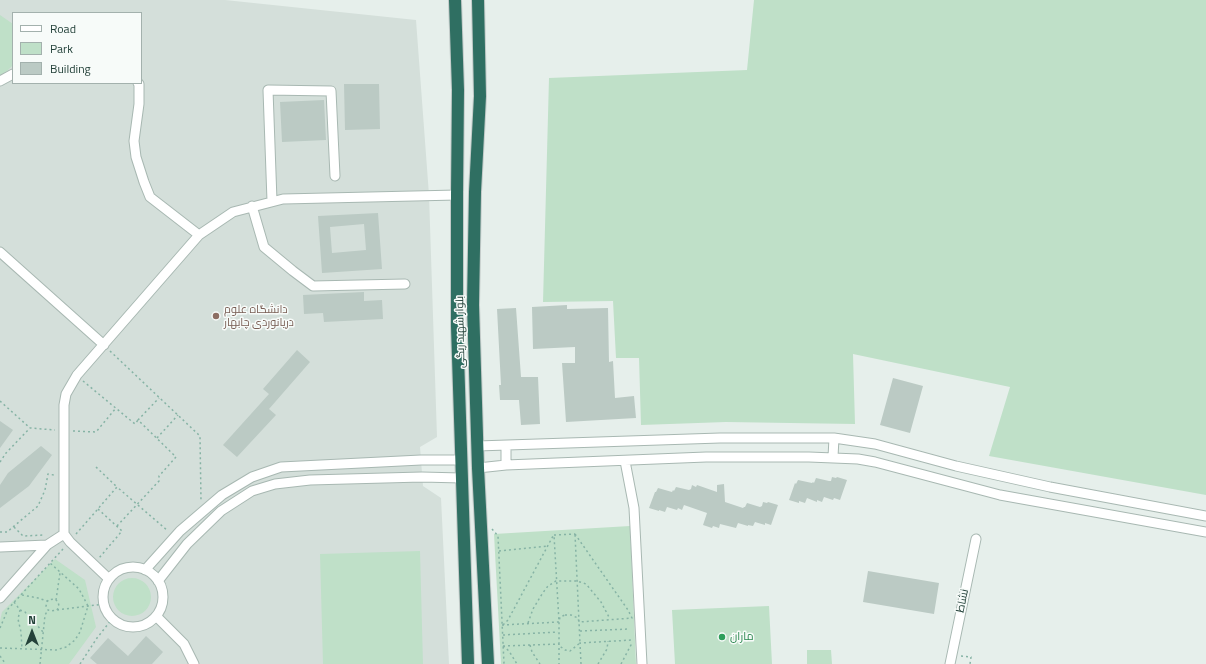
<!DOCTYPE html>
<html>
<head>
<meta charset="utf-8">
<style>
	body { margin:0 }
	#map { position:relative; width:1206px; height:664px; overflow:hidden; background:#e6efeb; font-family:"Titillium Web",sans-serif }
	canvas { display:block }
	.legend { position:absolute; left:12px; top:12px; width:130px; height:72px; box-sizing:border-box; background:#f7fbf9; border:1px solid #a3b1ad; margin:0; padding:5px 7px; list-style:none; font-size:12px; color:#24423a }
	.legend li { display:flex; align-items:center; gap:8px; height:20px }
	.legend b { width:20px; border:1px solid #a3b1ad }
	.north { position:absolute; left:12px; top:612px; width:40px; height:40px; -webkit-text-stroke:3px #f7fbf9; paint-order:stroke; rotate:0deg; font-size:11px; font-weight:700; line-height:16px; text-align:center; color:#24423a }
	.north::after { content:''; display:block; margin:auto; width:14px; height:18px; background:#24423a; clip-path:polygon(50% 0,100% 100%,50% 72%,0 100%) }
</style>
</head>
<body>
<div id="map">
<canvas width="1206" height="664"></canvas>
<ul class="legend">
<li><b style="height:5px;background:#fff"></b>Road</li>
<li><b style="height:11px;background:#bfe0c8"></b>Park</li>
<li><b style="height:11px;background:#bbcac4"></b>Building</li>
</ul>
<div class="north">N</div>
</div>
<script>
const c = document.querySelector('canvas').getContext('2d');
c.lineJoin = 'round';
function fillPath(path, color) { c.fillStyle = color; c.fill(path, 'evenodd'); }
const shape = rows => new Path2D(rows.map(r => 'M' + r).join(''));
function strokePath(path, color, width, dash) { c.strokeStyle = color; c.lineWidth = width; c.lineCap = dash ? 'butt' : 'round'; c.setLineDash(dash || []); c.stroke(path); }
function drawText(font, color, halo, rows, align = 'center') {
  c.font = font + ' "Titillium Web",Cairo,sans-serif'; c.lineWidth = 3; c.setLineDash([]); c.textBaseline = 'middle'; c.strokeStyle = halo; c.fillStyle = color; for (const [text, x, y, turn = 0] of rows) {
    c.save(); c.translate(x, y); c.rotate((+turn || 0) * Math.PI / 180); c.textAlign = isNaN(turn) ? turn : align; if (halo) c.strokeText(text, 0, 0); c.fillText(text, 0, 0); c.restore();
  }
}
fillPath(shape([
	[0,0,225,0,416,20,429,195,437,437,420,447,423,486,441,498,449,664,0,664],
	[13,13,141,13,141,83,13,83]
]), '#d4dfda');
fillPath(shape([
	[754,0,1206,0,1206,495,989,456,1010,387,853,354,855,424,726,422,641,425,639,358,616,358,613,301,543,302,549,78,747,70],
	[0,15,13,24,13,65,7,71,0,75],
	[630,526,636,664,501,664,494,534],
	[420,551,423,664,323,664,320,554],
	[55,559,85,580,96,627,69,664,0,664,0,621,2,612],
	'113 597a19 19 0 1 1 38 0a19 19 0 1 1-38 0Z',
	[769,606,772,664,675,664,672,610],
	[807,650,831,650,832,664,807,664]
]), '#bfe0c8');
fillPath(shape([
	[344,84,379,84,380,129,345,130],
	[324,100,326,140,282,142,280,102],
	[378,213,382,269,322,273,318,216],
	[364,224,366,250,332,253,330,227],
	[364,292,364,301,382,300,383,319,324,322,323,313,304,314,303,295],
	[567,305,567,309,608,308,609,362,613,361,615,398,634,396,636,418,566,422,562,363,575,363,575,347,533,349,532,307],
	[516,308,521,377,538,377,540,424,521,425,519,400,500,400,499,385,501,385,497,309],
	[297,350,310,362,269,409,276,415,237,457,223,445,269,394,263,389],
	[893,378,923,386,910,433,880,425],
	[0,421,13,430,0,448],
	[41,446,52,455,29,486,0,508,0,485,8,473],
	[832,477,836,478,837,477,847,480,840,500,834,498,833,500,824,497,822,502,817,500,817,502,807,498,805,503,799,501,799,503,789,500,795,483,796,484,798,480,812,483,813,482,814,483,816,478,829,481,831,481],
	[724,484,725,502,743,508,744,507,745,507,747,503,760,507,762,506,763,502,767,503,768,502,778,505,771,525,765,523,765,525,755,522,753,526,748,525,748,526,738,523,736,528,720,524,719,528,713,526,712,528,703,525,707,513,684,505,682,510,678,508,677,510,667,507,665,512,659,510,659,511,649,508,655,492,656,492,658,488,672,492,673,490,674,491,676,487,689,490,691,489,692,485,696,487,697,485,717,492,717,485],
	[868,571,939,583,934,614,863,602],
	[146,636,163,652,152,664,97,664,90,658,108,638,128,656]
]), '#bbcac4');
const minor = shape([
	[0,81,13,74],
	[138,83,139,84,139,104,134,141,136,157,144,182,150,197,199,235],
	[272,201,268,90,331,91,335,176],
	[252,206,264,247,293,271,313,286,405,284],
	[0,252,104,345],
	[477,446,720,438,834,438,875,444,956,466,1050,487,1206,516],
	[506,446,506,465],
	[833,457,834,438],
	[625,461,634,508,642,664],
	[478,468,506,465,706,457,809,457,858,459,875,462,1000,495,1206,532],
	[64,534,64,405,66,394,77,375,199,235,233,212,283,199,457,195],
	[0,547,47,545],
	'103 597a30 30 0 1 1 60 0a30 30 0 1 1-60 0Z',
	[145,570,180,531,222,495,252,477,281,467,421,460,461,460],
	[158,581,187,544,221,511,252,491,275,484,310,480,422,477,461,478],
	[0,598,47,545,64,534,70,542,109,579],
	[156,616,184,644,194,664],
	[950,664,976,539]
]);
const highway = shape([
	[455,0,458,90,457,195,457,326,468,664],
	[478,0,480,96,475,192,473,305,478,468,488,664]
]);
strokePath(minor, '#a8b8b2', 11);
strokePath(highway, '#c2cac8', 14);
strokePath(shape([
	[110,351,200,436,201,501],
	[83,381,135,424,138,420],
	[0,401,30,428],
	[73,431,96,432,116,408],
	[157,438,178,415],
	[0,462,6,453,30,428,55,430],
	[96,467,117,487],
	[98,509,122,531,99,558],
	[117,526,159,481,159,476,176,457,138,420,159,398],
	[14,527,23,536,44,535],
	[492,529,498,536,504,664],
	[0,532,7,532,38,506,45,490,48,474,54,475],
	[76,534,117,487,168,531],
	[575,534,628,610,632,618,579,622,575,534],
	[554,535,575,534],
	[499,551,548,546],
	[22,595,38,598,47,601],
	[56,600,60,573],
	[14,602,20,610,25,612,43,632],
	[20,610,18,619,21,632,22,649],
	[57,610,59,606,58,602,55,599,48,600,46,606,48,610,51,611,57,610,104,604],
	[565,615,571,615,578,618,579,622,580,643,570,651,565,650,561,647,559,644,559,622,560,617,565,615],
	[528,623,533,609,542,594,548,586,556,581,577,581,586,584,601,602,610,619],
	[502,625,559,622,554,535],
	[503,625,508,620,553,536],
	[0,628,8,609,63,549],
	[580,631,630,629],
	[503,635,558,632],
	[530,645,532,652,540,664],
	[503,646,559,644,559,664],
	[503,646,509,651,517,664],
	[0,648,56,650,66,647,75,640,80,632,88,606,79,589,50,563],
	[0,656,5,663,4,664],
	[961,656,971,657,970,664],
	[40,664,45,615,48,610],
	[80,664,97,638,112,619],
	[581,664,580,643,632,640],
	[598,664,607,649,608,641],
	[621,664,632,643]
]), '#86b3a5', 1.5, [2, 3]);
strokePath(minor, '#fff', 9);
strokePath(highway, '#2f6f62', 12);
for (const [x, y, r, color] of [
	[216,316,4,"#8d6e63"],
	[722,637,4,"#2e9e5b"]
]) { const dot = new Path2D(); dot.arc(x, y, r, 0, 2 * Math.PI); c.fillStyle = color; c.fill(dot); strokePath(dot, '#f7fbf9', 1.5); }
drawText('11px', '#785e54', '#f7fbf9', [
	["دانشگاه علوم",224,310],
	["دریانوردی چابهار",224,323]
], 'left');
drawText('11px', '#24423a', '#f7fbf9', [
	["بلوار شهید ریگی",461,332,-91],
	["نشاط",963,601,-78]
]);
drawText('11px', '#27864d', '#f7fbf9', [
	["ماران",730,637]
], 'left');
</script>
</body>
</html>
